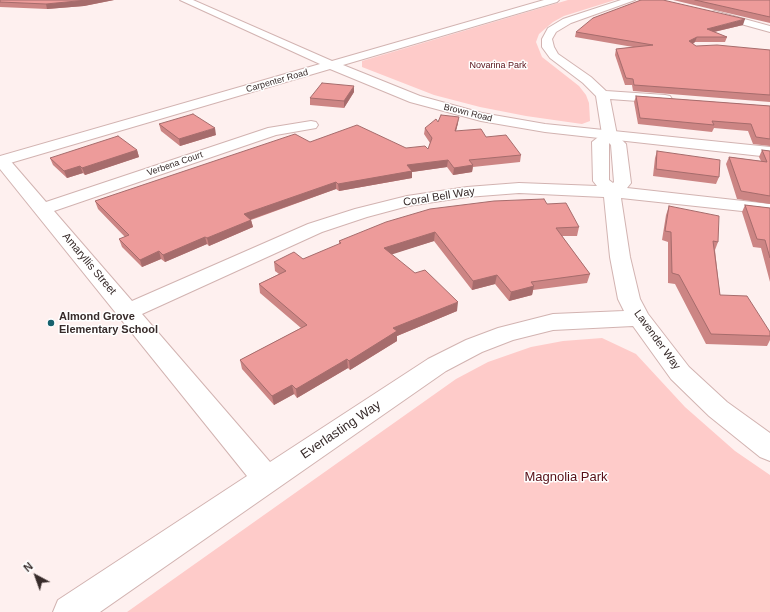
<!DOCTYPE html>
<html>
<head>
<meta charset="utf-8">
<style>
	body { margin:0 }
	#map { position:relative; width:770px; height:612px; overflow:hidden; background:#fef0ef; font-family:Helvetica,sans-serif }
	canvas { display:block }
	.north { position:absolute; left:16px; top:556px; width:40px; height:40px; -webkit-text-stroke:3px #fff; paint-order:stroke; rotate:319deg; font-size:11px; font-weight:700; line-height:16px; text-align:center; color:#372b2a }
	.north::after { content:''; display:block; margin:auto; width:14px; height:18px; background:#372b2a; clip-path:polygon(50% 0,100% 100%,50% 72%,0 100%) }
</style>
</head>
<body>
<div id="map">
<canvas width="770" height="612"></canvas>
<div class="north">N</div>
</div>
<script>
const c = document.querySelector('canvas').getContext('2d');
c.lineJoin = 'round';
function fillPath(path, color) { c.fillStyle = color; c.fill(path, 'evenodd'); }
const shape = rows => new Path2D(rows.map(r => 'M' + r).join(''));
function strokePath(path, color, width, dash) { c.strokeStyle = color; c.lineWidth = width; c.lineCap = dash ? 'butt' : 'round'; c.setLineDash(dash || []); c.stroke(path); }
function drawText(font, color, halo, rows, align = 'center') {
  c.font = font + ' Helvetica,sans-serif'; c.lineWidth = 3; c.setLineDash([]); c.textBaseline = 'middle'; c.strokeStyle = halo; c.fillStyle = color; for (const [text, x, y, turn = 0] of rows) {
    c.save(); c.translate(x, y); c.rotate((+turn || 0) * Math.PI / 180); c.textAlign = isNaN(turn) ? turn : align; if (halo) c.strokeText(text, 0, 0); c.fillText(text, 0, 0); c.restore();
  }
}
fillPath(shape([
	[568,0,615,0,564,16,553,22,539,34,536,42,542,57,579,86,586,95,589,103,590,121,582,124,526,116,480,107,434,95,362,67,362,61],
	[602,338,636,354,685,407,735,451,770,475,770,612,127,612,456,379,488,362,531,347,563,341]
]), '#fecbc9');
const minor = shape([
	[621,0,635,0,571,23,556,32,552,39,554,47,558,54,591,77,606,91,665,95,670,96,672,99,670,102,665,103,610,99,617,135,626,144,631,183,627,188,770,204,770,214,621,198,630,257,640,299,648,314,689,367,727,402,770,433,770,461,760,457,709,416,671,379,633,326,553,330,513,340,482,352,446,371,100,612,53,612,58,600,247,476,0,169,0,157,8,158,46,202,268,128,311,121,316,122,318,125,316,128,276,135,54,211,132,301,308,224,355,209,407,196,467,187,519,183,597,186,593,181,592,142,602,134,596,96,583,83,550,58,542,47,542,39,548,28,563,19,621,0],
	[609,143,611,145,614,182,613,183,609,180,609,143],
	[519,193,604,197,610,257,618,299,624,311,553,314,498,328,466,340,428,359,270,462,142,314,322,232,367,217,408,206,467,197,519,193],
	[715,11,770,26,770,32,712,16,710,14,712,12,715,11]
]);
const tertiary = shape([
	[180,0,193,0,332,61,544,0,559,0,557,2,343,65,420,96,482,113,545,124,770,147,770,157,545,132,481,121,410,102,330,69,0,166,0,156,320,64,180,0]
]);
strokePath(minor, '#d2b3b1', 2);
strokePath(tertiary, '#d2b3b1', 2);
fillPath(minor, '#fff');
fillPath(tertiary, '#fff');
fillPath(shape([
	[0,0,114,0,84,6,47,9,0,7],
	[673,0,770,0,770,23],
	[743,25,714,32,727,37,725,42,695,42,693,44,696,46,770,50,770,102,633,91,632,85,625,85,615,55,616,49,633,47,575,37,576,32],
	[354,92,344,108,310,105,310,98],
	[636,96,770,106,770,146,753,144,748,131,714,128,712,132,638,124,634,102],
	[438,122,458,123,456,131,486,137,521,155,520,162,473,167,472,172,453,175,447,167,412,172,412,178,339,191,336,189,251,220,253,227,209,246,207,244,165,262,161,259,142,267,122,247,119,239,125,237,98,209,95,201,310,142,406,148,428,149,430,143,424,134,425,128],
	[159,124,216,135,180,146,161,131],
	[137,150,139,157,85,175,83,173,67,178,53,165,50,158],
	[762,150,770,151,770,204,737,199,726,164,729,157,761,161,759,157],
	[657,151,719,177,716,184,653,176,655,158],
	[547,204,579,227,577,236,562,236,590,274,587,283,533,290,532,295,509,301,495,284,472,290,434,241,391,254,457,311,397,336,397,341,350,370,348,368,297,398,294,394,274,405,242,369,240,360,301,328,260,293,259,284,279,274,275,271,274,262,303,259,339,245,339,241],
	[745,205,770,208,770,282,761,248,753,247,742,212],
	[669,206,718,242,715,250,720,295,770,332,770,340,767,346,706,344,675,284,668,283,668,242,662,240,666,215]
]), '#cc8584');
fillPath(shape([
	[87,0,114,0,84,6,47,9,46,4],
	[745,19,743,25,705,34,707,29],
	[697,37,695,42,688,46,689,41],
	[354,86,354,92,344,108,344,101],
	[459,117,458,123,454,138,455,131],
	[215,128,216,135,180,146,179,139],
	[137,150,139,157,85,175,82,168],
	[448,160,447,167,412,172,412,178,339,191,338,184,407,165],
	[473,165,472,172,453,175,454,168],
	[80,166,83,173,67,178,64,171],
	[336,182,336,189,246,221,244,214],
	[251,220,253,227,209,246,207,238],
	[435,232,434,241,384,257,384,248],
	[205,237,207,244,165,262,163,255],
	[159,251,161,259,142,267,140,260],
	[497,275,495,284,472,290,473,281],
	[534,286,532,295,509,301,511,292],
	[458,302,457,311,397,336,397,341,350,370,349,361,393,328],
	[347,359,348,368,297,398,296,389],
	[292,385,294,394,274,405,272,396]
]), '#a66c6c');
const building = shape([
	[0,0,87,0,46,4,0,2,0,0],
	[641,0,663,0,745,19,707,29,727,37,697,37,689,41,696,46,717,45,770,50,770,95,634,85,633,79,626,78,616,49,653,45,576,32,593,18,641,0],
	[695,0,770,0,770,17,695,0],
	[322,83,354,86,344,101,310,98,322,83],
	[636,96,770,106,770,139,756,137,751,124,712,121,714,125,640,118,636,96],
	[193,114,215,128,179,139,159,124,193,114],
	[441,115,459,117,455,131,481,129,486,137,506,135,521,155,469,160,473,165,454,168,448,160,407,165,412,171,338,184,336,182,244,214,251,220,207,238,205,237,163,255,159,251,140,260,119,239,129,235,95,201,295,134,310,142,357,125,406,148,425,146,428,149,432,138,425,128,436,119,438,122,441,115],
	[118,136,137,150,82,168,80,166,64,171,50,158,118,136],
	[762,150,770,151,770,196,741,191,729,157,767,162,762,150],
	[657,151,720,160,719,177,656,169,657,151],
	[544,199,547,204,566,203,579,227,556,228,590,274,531,282,534,286,511,292,497,275,473,281,435,232,384,248,415,273,425,270,458,302,393,328,397,331,349,361,347,359,296,389,292,385,272,396,240,360,307,325,259,284,286,271,274,262,294,252,303,259,341,243,339,241,386,222,430,209,494,201,544,199],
	[745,205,770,208,770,258,765,240,757,239,745,205],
	[669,206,719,216,718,242,713,241,720,295,747,296,770,332,770,336,711,334,679,275,672,273,671,232,665,231,669,206]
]);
fillPath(building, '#ed9b9a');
strokePath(building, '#a66c6c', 1);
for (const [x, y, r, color] of [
	[51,323,4,"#17616e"]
]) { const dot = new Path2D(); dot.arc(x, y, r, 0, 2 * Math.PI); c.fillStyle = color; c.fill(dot); strokePath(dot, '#fff', 1.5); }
drawText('9px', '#570f17', '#fff', [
	["Novarina Park",498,66]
]);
drawText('9px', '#372b2a', '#fff', [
	["Carpenter Road",277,81,-16],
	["Brown Road",468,113,14],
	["Verbena Court",175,164,-19]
]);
drawText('11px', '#372b2a', '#fff', [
	["Coral Bell Way",439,197,-9],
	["Amaryllis Street",89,264,50],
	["Lavender Way",657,340,54]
]);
drawText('bold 11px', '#372b2a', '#fff', [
	["Almond Grove",59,317],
	["Elementary School",59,330]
], 'left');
drawText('13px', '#372b2a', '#fff', [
	["Everlasting Way",341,430,-34]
]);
drawText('13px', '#570f17', '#fff', [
	["Magnolia Park",566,477]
]);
</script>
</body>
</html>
